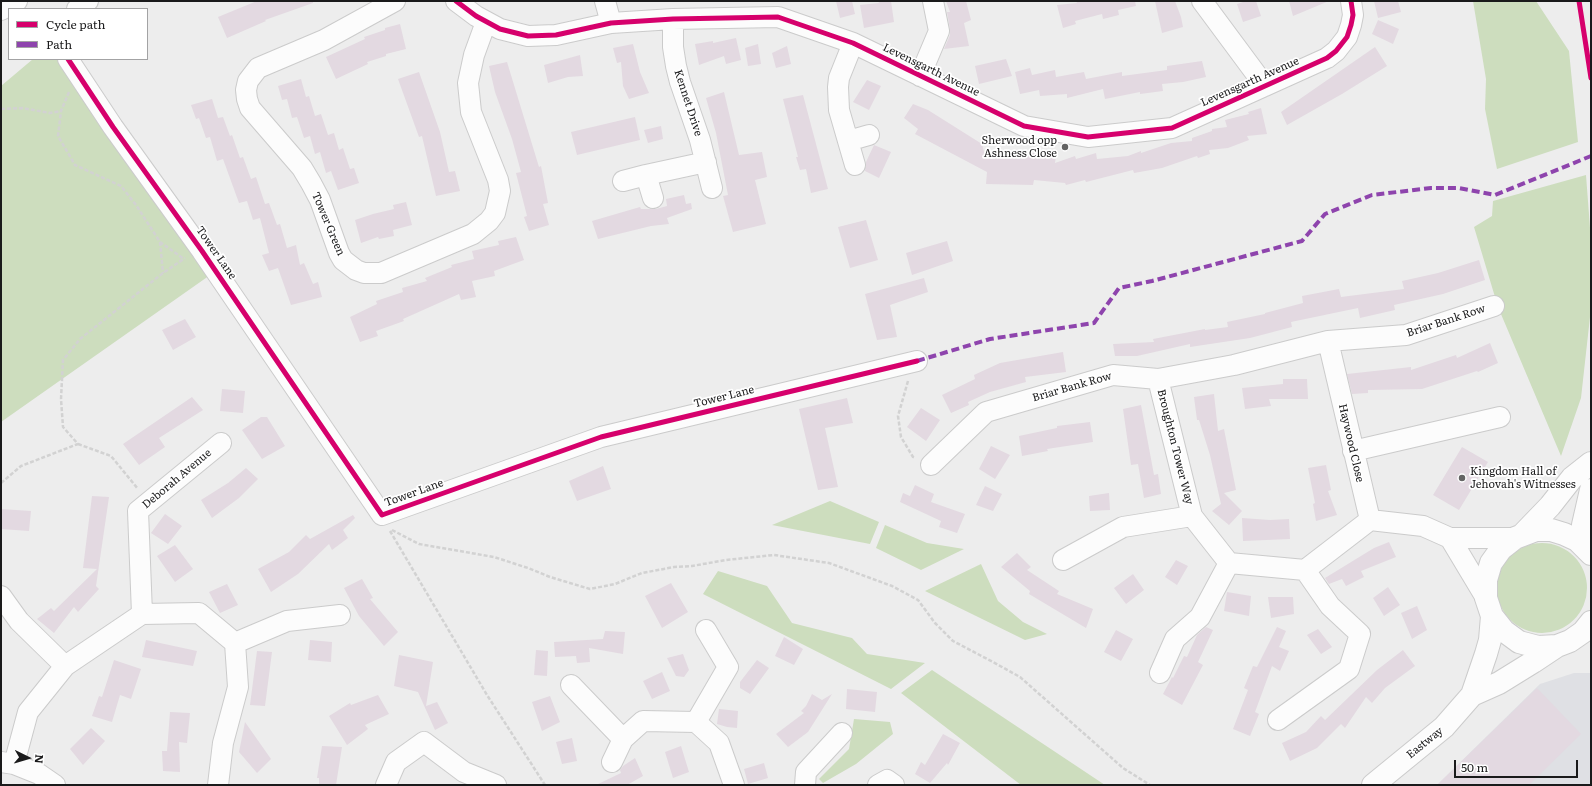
<!DOCTYPE html>
<html>
<head>
<meta charset="utf-8">
<style>
	body { margin:0 }
	#map { position:relative; width:1592px; height:786px; overflow:hidden; background:#ededed; font-family:Literata,serif }
	canvas { display:block }
	.frame { position:absolute; inset:0; border:2px solid #1a1a1b; pointer-events:none }
	.legend { position:absolute; left:8px; top:8px; width:140px; height:52px; box-sizing:border-box; background:#fff; border:1px solid #a3a3a4; margin:0; padding:5px 7px; list-style:none; font-size:12px; color:#1a1a1b }
	.legend li { display:flex; align-items:center; gap:8px; height:20px }
	.legend b { width:20px; border:1px solid #a3a3a4 }
	.north { position:absolute; left:8px; top:738px; width:40px; height:40px; -webkit-text-stroke:3px #fff; paint-order:stroke; rotate:95deg; font-size:11px; font-weight:700; line-height:16px; text-align:center; color:#1a1a1b }
	.north::after { content:''; display:block; margin:auto; width:14px; height:18px; background:#1a1a1b; clip-path:polygon(50% 0,100% 100%,50% 72%,0 100%) }
	.scale { position:absolute; left:1454px; top:760px; width:124px; height:18px; box-sizing:border-box; border:2px solid #1a1a1b; border-top:0; padding-left:5px; font-size:12px; line-height:14px; white-space:nowrap; color:#1a1a1b; -webkit-text-stroke:3px #fff; paint-order:stroke }
</style>
</head>
<body>
<div id="map">
<canvas width="1592" height="786"></canvas>
<div class="frame"></div>
<ul class="legend">
<li><b style="height:5px;background:#d6006c"></b>Cycle path</li>
<li><b style="height:5px;background:#8e44ad"></b>Path</li>
</ul>
<div class="north">N</div>
<div class="scale">50 m</div>
</div>
<script>
const c = document.querySelector('canvas').getContext('2d');
c.lineJoin = 'round';
function fillPath(path, color) { c.fillStyle = color; c.fill(path, 'evenodd'); }
const shape = rows => new Path2D(rows.map(r => 'M' + r).join(''));
function strokePath(path, color, width, dash) { c.strokeStyle = color; c.lineWidth = width; c.lineCap = dash ? 'butt' : 'round'; c.setLineDash(dash || []); c.stroke(path); }
function drawText(font, color, halo, rows, align = 'center') {
  c.font = font + ' Literata,serif'; c.lineWidth = 3.5; c.setLineDash([]); c.textBaseline = 'middle'; c.strokeStyle = halo; c.fillStyle = color; for (const [text, x, y, turn = 0] of rows) {
    c.save(); c.translate(x, y); c.rotate((+turn || 0) * Math.PI / 180); c.textAlign = isNaN(turn) ? turn : align; if (halo) c.strokeText(text, 0, 0); c.fillText(text, 0, 0); c.restore();
  }
}
fillPath(shape([
	[1574,673,1591,673,1591,785,1437,785,1540,684]
]), '#dfe0e4');
fillPath(shape([
	[1473,1,1536,1,1569,51,1578,142,1497,169,1485,109,1486,79],
	[33,59,64,59,213,273,1,422,1,86],
	[1586,175,1591,241,1591,308,1581,398,1561,456,1498,307,1474,227,1492,216,1493,201],
	[830,501,879,522,870,544,772,525],
	[885,525,927,543,964,549,921,570,876,548],
	'1497 588a45 45 0 1 1 90 0a45 45 0 1 1-90 0Z',
	[981,564,998,601,1023,622,1047,634,1025,640,925,591],
	[718,571,767,586,792,623,852,638,867,654,925,663,891,689,703,594],
	[932,670,1105,785,1021,785,901,693],
	[854,719,890,722,893,734,856,764,823,783,819,779,849,749]
]), '#cdddbe');
fillPath(shape([
	[257,1,313,1,313,3,265,20,266,21,227,38,218,17],
	[836,1,852,1,855,14,840,18],
	[878,1,891,1,894,22,864,28,860,5,879,3],
	[946,1,966,1,971,20,964,23,969,46,944,49,950,35,950,29,947,12,950,12],
	[1076,1,1135,1,1136,6,1118,10,1119,15,1103,19,1102,14,1075,21,1076,24,1063,28,1057,5,1077,3],
	[1155,1,1175,1,1181,17,1183,27,1162,33],
	[1246,1,1256,1,1261,16,1243,22,1237,4],
	[1289,1,1329,1,1293,16],
	[1374,1,1398,1,1401,12,1378,18],
	[1378,20,1399,29,1393,44,1372,34],
	[400,24,406,49,386,54,386,56,367,62,368,64,336,79,326,57,365,39,364,37,385,30,385,28],
	[736,38,741,60,726,64,724,56,699,65,695,44,713,41,713,43],
	[633,44,640,72,649,93,629,99,623,86,621,62,617,63,613,48],
	[758,44,761,64,748,66,745,48],
	[787,46,791,64,776,68,772,53],
	[1375,47,1387,66,1342,94,1287,125,1281,112],
	[580,55,583,76,568,77,548,83,544,65],
	[1006,59,1012,76,979,84,975,66],
	[1202,61,1206,77,1183,82,1162,84,1163,91,1140,94,1140,92,1105,99,1103,89,1067,98,1067,94,1040,96,1039,90,1020,94,1015,72,1030,68,1032,75,1055,70,1056,77,1084,72,1086,79,1122,72,1122,76,1167,70,1167,66],
	[507,62,539,167,541,166,548,203,543,204,549,225,529,231,524,217,527,216,516,173,521,172,512,139,495,92,489,66],
	[419,72,440,132,449,172,455,171,460,191,436,196,422,136,419,137,398,79],
	[301,79,306,97,309,96,315,116,321,114,328,135,334,133,339,150,343,148,350,169,354,168,359,183,338,190,331,171,326,173,320,152,315,154,310,136,304,138,297,117,292,118,287,99,282,100,278,86],
	[867,80,881,86,869,110,853,102],
	[724,92,739,155,762,152,767,177,755,180,766,224,733,232,723,196,728,195,716,133,706,98],
	[803,95,828,189,811,193,806,169,800,170,796,157,798,157,783,99],
	[212,99,218,118,223,117,230,136,232,135,240,158,243,157,251,179,256,177,265,204,269,203,277,225,280,224,287,248,296,245,300,265,304,263,313,284,318,282,322,297,291,305,278,268,269,271,262,255,269,253,260,218,253,220,247,201,239,203,223,159,217,161,210,137,206,138,199,118,196,119,191,105],
	[913,104,928,110,982,144,984,152,1036,153,1036,156,1056,155,1055,163,1075,156,1076,159,1096,153,1097,159,1128,156,1141,151,1141,153,1171,143,1192,141,1192,138,1212,131,1212,129,1227,127,1225,120,1249,114,1248,112,1261,108,1267,134,1247,136,1249,140,1228,148,1209,150,1210,154,1198,158,1197,156,1162,168,1134,173,1133,170,1086,182,1085,180,1066,185,1065,183,1034,180,1033,185,986,184,987,172,915,134,918,129,904,118],
	[635,117,640,140,577,155,571,132],
	[661,126,663,139,648,143,644,130],
	[874,145,891,152,879,178,865,171,866,162],
	[684,195,686,204,691,203,692,209,667,218,669,224,651,226,598,239,592,221,640,207,641,209,656,209,667,206,666,199],
	[406,202,412,225,393,230,394,236,379,239,378,237,361,243,355,220,373,214,394,209,393,205],
	[866,220,878,260,850,268,838,227],
	[516,237,524,260,494,271,495,276,472,281,476,297,461,300,459,294,403,319,404,321,376,331,378,336,360,342,350,317,377,304,376,301,403,292,402,288,427,281,425,278,452,267,451,265,474,259,472,251,499,245,498,241],
	[947,241,953,261,912,275,906,253],
	[1479,260,1485,280,1443,294,1394,305,1395,310,1360,318,1358,308,1291,322,1292,327,1250,338,1190,347,1190,344,1137,356,1115,356,1113,344,1154,342,1153,339,1205,329,1205,330,1228,327,1227,322,1265,314,1265,313,1303,303,1302,296,1339,289,1341,297,1404,289,1402,281,1438,273],
	[924,278,928,292,890,305,897,337,877,340,865,294],
	[185,319,196,337,173,350,162,330],
	[1490,343,1498,363,1478,372,1477,371,1422,389,1368,390,1368,393,1352,394,1347,374,1411,367,1411,370,1456,355,1457,358],
	[1063,352,1066,372,1025,377,1026,382,990,392,968,402,969,405,951,413,942,395,975,379,974,375,1000,363],
	[1283,379,1307,379,1308,399,1269,399,1271,406,1245,409,1242,388,1283,384],
	[222,389,245,391,243,413,220,411],
	[1214,394,1218,431,1224,429,1236,490,1224,493,1242,511,1229,525,1212,511,1221,504,1210,455,1199,420,1197,420,1194,397],
	[192,397,203,410,159,438,165,447,139,465,123,444],
	[847,398,853,423,825,428,838,487,818,490,799,409],
	[1141,405,1154,475,1158,474,1161,494,1144,498,1138,464,1131,465,1123,409],
	[921,408,940,420,926,441,907,427],
	[261,417,267,417,285,446,262,459,242,430],
	[1090,422,1093,442,1047,449,1048,451,1022,456,1019,436,1057,428,1057,426],
	[991,446,1010,455,995,479,979,469],
	[1462,447,1488,462,1459,510,1433,495],
	[1326,465,1331,490,1328,491,1337,515,1316,521,1313,504,1315,503,1308,468],
	[603,466,611,489,577,501,569,481],
	[246,468,258,479,239,498,212,518,201,500,228,483],
	[915,485,934,494,931,502,965,514,957,533,939,527,941,521,900,502,903,493,910,496],
	[985,486,1002,494,993,511,976,505],
	[1109,493,1110,510,1090,511,1089,496],
	[92,496,109,497,96,586,99,589,78,612,74,607,54,633,37,619,51,608,54,611,97,569,83,568],
	[1,509,31,511,29,531,1,529],
	[165,514,182,526,168,544,151,533],
	[353,515,355,518,343,530,348,538,332,550,329,544,298,574,271,592,258,569,289,552,306,535,310,539],
	[1242,518,1270,520,1289,519,1290,539,1243,541],
	[1389,542,1396,557,1361,571,1364,577,1346,586,1342,579,1329,584,1325,578,1374,548],
	[175,545,193,569,175,582,157,556],
	[1017,553,1031,567,1027,570,1059,591,1057,594,1093,609,1086,628,1029,594,1030,591,1001,567],
	[1176,560,1188,566,1177,585,1165,577],
	[1133,574,1144,590,1126,604,1114,588],
	[362,579,373,598,370,599,398,632,384,646,359,616,344,588],
	[671,583,688,612,662,628,645,596],
	[227,584,238,605,220,613,209,592],
	[1388,587,1400,605,1384,616,1373,598],
	[1227,592,1251,596,1249,616,1224,611],
	[1268,597,1293,597,1294,614,1271,618],
	[1417,606,1427,630,1412,639,1401,613],
	[1206,627,1213,630,1198,662,1203,665,1182,705,1163,694,1172,677,1173,678,1184,656,1187,657,1197,635],
	[1277,627,1286,631,1279,647,1289,651,1280,671,1272,666,1255,712,1259,714,1250,736,1233,729,1248,690,1244,688,1253,666,1257,667],
	[1318,629,1332,647,1321,654,1307,635],
	[1116,630,1133,639,1121,661,1104,652],
	[605,631,625,632,623,654,589,648,590,662,577,663,576,656,555,657,554,642,603,639],
	[784,637,803,649,794,665,775,656],
	[146,640,197,651,193,666,142,657],
	[310,640,332,642,331,662,308,660],
	[536,650,548,651,547,676,534,675],
	[1403,650,1415,666,1385,688,1372,703,1366,697,1345,728,1341,724,1317,748,1290,761,1282,743,1306,732,1321,716,1325,720,1377,670],
	[257,651,272,652,265,706,250,705],
	[683,654,689,670,684,677,676,676,667,658],
	[399,655,433,662,426,706,437,702,448,723,435,730,418,692,394,686],
	[114,660,141,669,131,699,120,695,112,722,92,716,99,696,102,697],
	[757,660,769,668,750,694,740,688,740,682],
	[662,672,670,691,652,699,643,681],
	[1537,688,1581,734,1529,785,1437,785],
	[847,689,877,692,875,712,846,709],
	[812,694,822,700,832,694,808,732,788,747,776,734,804,713,801,711,806,706],
	[378,695,389,714,365,725,368,729,347,745,329,716,350,703,351,705],
	[550,696,560,722,542,731,532,702],
	[719,709,738,711,737,728,727,727,717,724],
	[170,712,190,713,187,743,179,742,180,772,163,771,162,751,167,751],
	[245,722,271,759,257,773,239,752],
	[91,728,105,741,83,765,70,749],
	[943,734,960,743,948,765,947,763,930,783,915,774,921,762,925,765],
	[572,738,577,761,562,764,556,742],
	[322,746,342,747,336,785,319,785,319,778,317,778],
	[681,746,689,772,673,778,665,752],
	[635,758,643,776,627,785,596,785,621,773,620,770,623,766],
	[764,763,768,778,748,784,744,769]
]), '#e3d9e1');
const minor = shape([
	[395,1,324,40,258,68,248,81,246,90,247,99,250,108,302,168,311,183,320,200,339,253,343,260,356,270,364,273,381,273,473,234,489,221,495,213,500,191,498,180,471,112,468,83,474,55,486,22],
	[456,1,476,16,500,29,528,36,556,35,611,23,673,19,778,17,853,43,1024,126,1088,137,1172,128,1327,58,1336,51,1347,37,1351,25,1353,15,1351,1],
	[605,1,611,23],
	[1202,1,1265,86],
	[77,9,88,1],
	[1,10,17,1],
	[673,19,673,47,676,66,680,82,700,140,712,188],
	[68,59,113,127,202,251,382,515,601,437,917,361],
	[920,76,939,31,933,1],
	[848,141,839,110,838,87,839,78,853,43],
	[855,165,848,141,869,135],
	[646,175,706,162],
	[623,181,646,175,653,198],
	[1328,341,1370,520],
	[1158,379,1192,516,1229,563,1305,570,1370,520,1423,526,1450,538,1515,538],
	[1353,451,1500,417],
	[931,465,986,412,1113,375,1158,379,1234,365,1328,341,1406,335,1494,306],
	[1450,538,1486,598],
	[1063,560,1123,527,1192,516],
	[1,596,19,621,65,666],
	[142,614,138,511,221,443],
	[235,643,287,621,340,615],
	[1160,673,1175,639,1200,617,1229,563],
	[571,685,623,739],
	[1278,720,1349,669,1360,634,1330,606,1305,570],
	[696,722,728,667,706,630],
	[1,762,14,764,39,774,55,785],
	[612,762,623,739,643,721,696,722,719,743,734,785],
	[14,764,28,712,65,666,142,614,199,613,235,643,238,687,223,743,218,785],
	[386,785,396,762,424,742,464,772,496,785],
	[805,785,806,772,842,733],
	[878,785,887,780,894,785]
]);
const major = shape([
	[1523,534,1550,506,1572,478,1591,463],
	[1587,550,1583,525,1591,490],
	[1591,554,1577,540,1564,534,1551,530,1536,530,1515,538,1501,549,1491,563,1486,580,1486,598,1492,616,1504,631,1519,642,1538,647,1557,646,1570,641,1583,632,1591,622],
	[1472,695,1499,683,1533,662,1557,646],
	[1373,785,1444,727,1472,695,1486,654,1490,640,1492,616]
]);
strokePath(minor, '#cbcbcb', 22);
strokePath(major, '#cbcbcb', 24);
strokePath(shape([
	[69,92,61,111,58,136,75,165,121,186,136,205,160,242,184,259],
	[1,109,22,108,50,113,61,111],
	[160,242,163,273],
	[908,381,898,416,901,437,913,457,915,458],
	[78,444,111,456,138,489],
	[1,483,21,466,78,444,63,427,61,399,63,360,80,339,163,273,185,258],
	[392,530,419,544,494,557,528,568,550,577,590,589,615,584,642,573,674,567,692,566,726,560,774,555,829,563,892,586,918,600,935,623,953,641,993,662,1020,677,1123,768,1150,785],
	[390,531,487,695,545,785]
]), '#d2d2d2', 2.5, [4, 2]);
strokePath(minor, '#fcfcfc', 20);
strokePath(major, '#fcfcfc', 22);
strokePath(shape([
	[917,361,990,339,1094,323,1119,288,1152,281,1302,241,1325,214,1372,195,1431,188,1459,188,1495,195,1591,156]
]), '#8e44ad', 4, [8, 4]);
strokePath(shape([
	[456,1,476,16,500,29,528,36,556,35,611,23,673,19,778,17,853,43,1024,126,1088,137,1172,128,1327,58,1336,51,1347,37,1351,25,1353,15,1351,1],
	[1579,1,1591,78],
	[68,59,113,127,202,251,382,515,601,437,917,361]
]), '#d6006c', 5);
for (const [x, y, r, color] of [
	[1065,147,4,"#646464"],
	[1462,478,4,"#646464"]
]) { const dot = new Path2D(); dot.arc(x, y, r, 0, 2 * Math.PI); c.fillStyle = color; c.fill(dot); strokePath(dot, '#fff', 1.5); }
drawText('11px', '#1a1a1b', '#fff', [
	["Levensgarth Avenue",931,70,26],
	["Levensgarth Avenue",1250,82,-24],
	["Kennet Drive",688,103,72],
	["Tower Green",328,224,67],
	["Tower Lane",216,253,55],
	["Briar Bank Row",1446,321,-18],
	["Briar Bank Row",1072,387,-16],
	["Tower Lane",724,397,-14],
	["Haywood Close",1351,443,77],
	["Broughton Tower Way",1175,447,76],
	["Deborah Avenue",177,479,-40],
	["Tower Lane",414,493,-20],
	["Eastway",1425,743,-39]
]);
drawText('11px', '#1a1a1b', '#fff', [
	["Sherwood opp",1057,141],
	["Ashness Close",1057,154],
	["Kingdom Hall of",1470,472,"left"],
	["Jehovah's Witnesses",1470,485,"left"]
], 'right');
</script>
</body>
</html>
